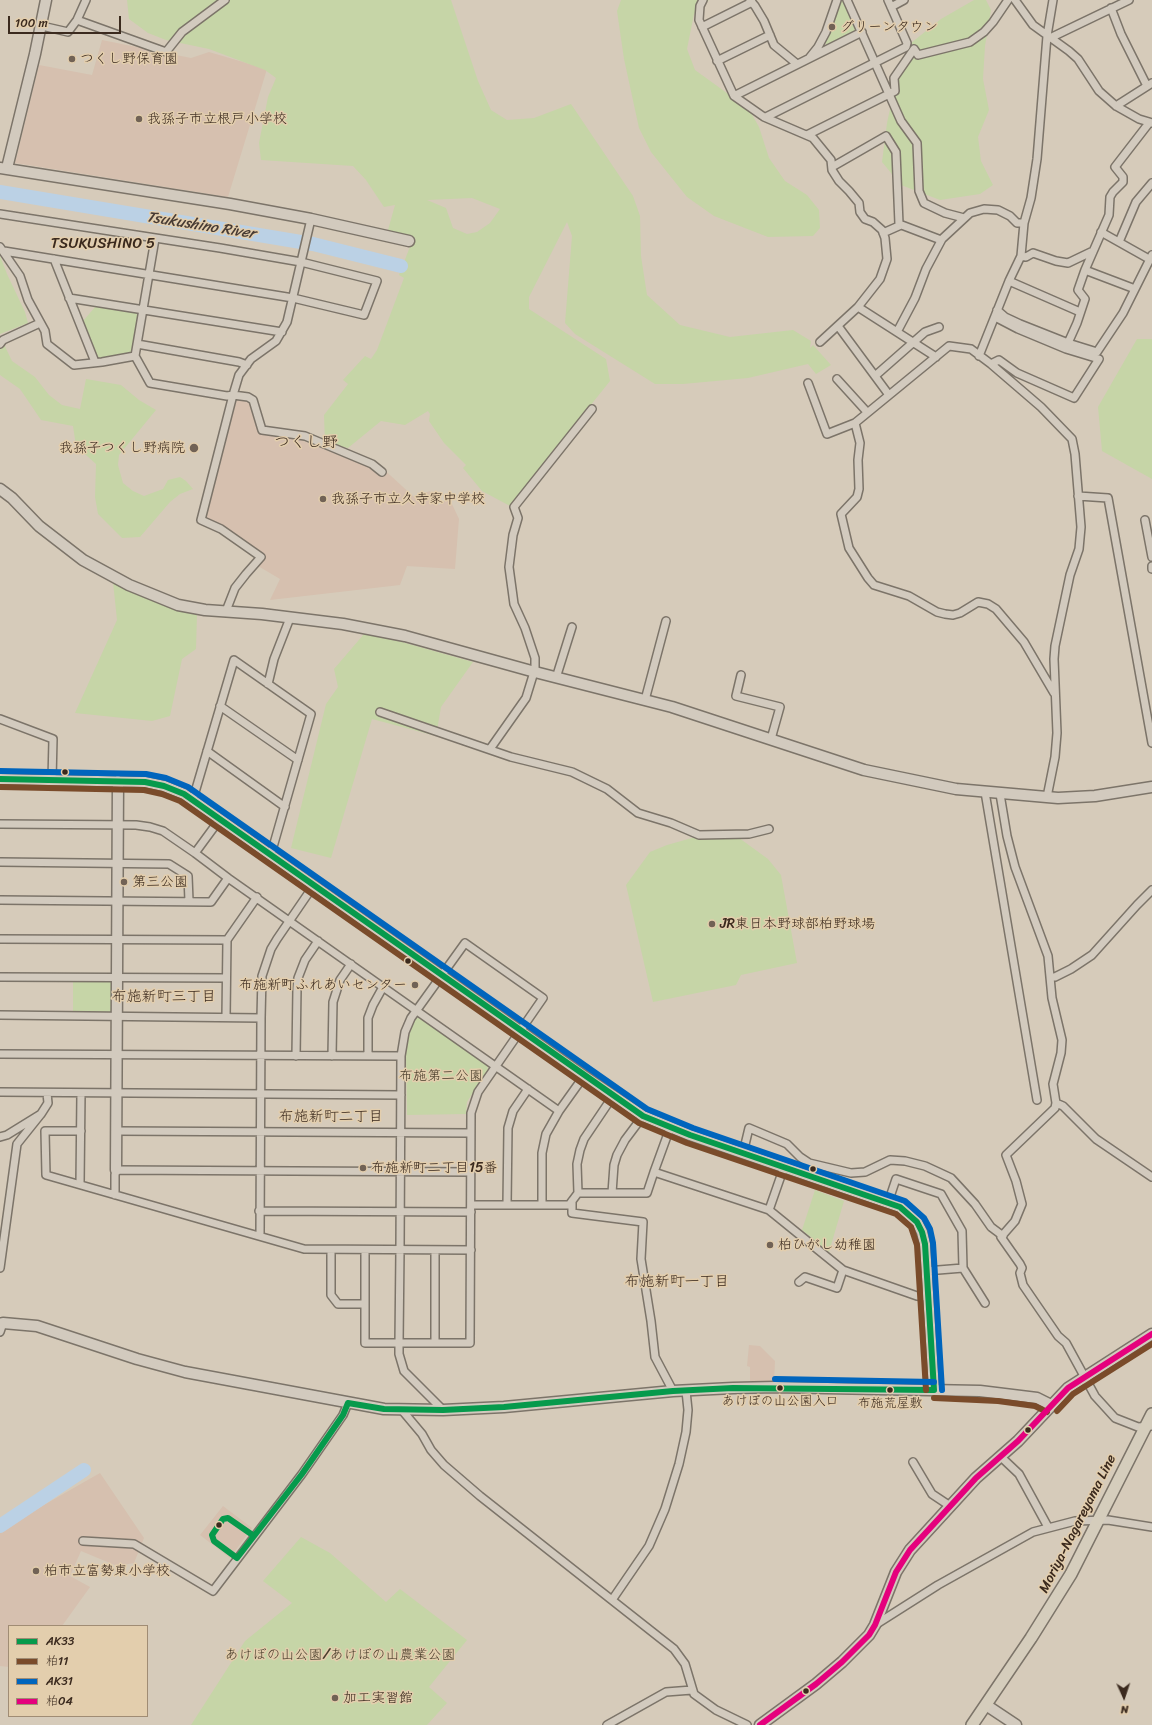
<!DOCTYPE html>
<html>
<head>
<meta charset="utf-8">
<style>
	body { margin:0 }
	#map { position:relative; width:1152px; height:1725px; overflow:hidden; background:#d6cbba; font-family:Sriracha,"Klee One",sans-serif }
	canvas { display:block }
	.legend { position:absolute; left:8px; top:1625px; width:140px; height:92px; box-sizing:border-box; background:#e3cead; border:1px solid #a08c74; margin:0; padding:5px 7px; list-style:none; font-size:12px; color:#3b2a1e }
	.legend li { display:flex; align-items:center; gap:8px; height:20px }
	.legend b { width:20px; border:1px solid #a08c74 }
	.north { position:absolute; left:1104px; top:1677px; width:40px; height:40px; -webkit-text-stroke:3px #e3cead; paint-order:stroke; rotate:177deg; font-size:11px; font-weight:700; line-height:16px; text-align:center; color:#3b2a1e }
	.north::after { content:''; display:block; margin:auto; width:14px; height:18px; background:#3b2a1e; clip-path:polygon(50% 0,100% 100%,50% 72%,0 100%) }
	.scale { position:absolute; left:8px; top:16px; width:113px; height:18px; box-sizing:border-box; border:2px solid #3b2a1e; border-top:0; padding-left:5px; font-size:12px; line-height:14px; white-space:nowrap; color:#3b2a1e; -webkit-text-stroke:3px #e3cead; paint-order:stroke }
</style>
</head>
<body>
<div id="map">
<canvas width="1152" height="1725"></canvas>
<ul class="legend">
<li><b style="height:5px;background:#069a4c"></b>AK33</li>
<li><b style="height:5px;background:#7a4b2a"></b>柏11</li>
<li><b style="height:5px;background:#0065bd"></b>AK31</li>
<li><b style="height:5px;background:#e5007d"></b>柏04</li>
</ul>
<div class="north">N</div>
<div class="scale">100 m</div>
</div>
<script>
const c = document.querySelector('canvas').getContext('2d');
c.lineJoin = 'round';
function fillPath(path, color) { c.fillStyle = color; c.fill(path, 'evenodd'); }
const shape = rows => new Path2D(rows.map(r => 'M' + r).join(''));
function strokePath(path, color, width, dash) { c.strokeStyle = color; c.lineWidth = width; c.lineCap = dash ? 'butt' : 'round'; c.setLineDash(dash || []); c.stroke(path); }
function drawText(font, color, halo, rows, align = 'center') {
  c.font = font + ' Sriracha,"Klee One",sans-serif'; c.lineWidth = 3; c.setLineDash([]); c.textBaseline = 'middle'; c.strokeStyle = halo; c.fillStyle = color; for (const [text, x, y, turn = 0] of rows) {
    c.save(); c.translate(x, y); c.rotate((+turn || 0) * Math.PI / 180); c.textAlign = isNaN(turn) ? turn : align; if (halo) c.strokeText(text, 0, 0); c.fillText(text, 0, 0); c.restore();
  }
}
fillPath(shape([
	[102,40,191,58,209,52,267,69,228,197,15,163,39,65,92,75],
	[237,398,248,400,260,434,299,439,348,459,351,452,378,464,414,497,430,491,439,505,446,500,452,504,459,519,455,569,407,566,400,585,270,600,280,579,258,566,264,556,218,523,206,518],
	[749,1345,760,1346,775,1361,774,1383,750,1383,750,1367,747,1366],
	[100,1473,144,1538,134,1563,117,1566,81,1551,70,1576,90,1587,62,1626,9,1626,9,1667,0,1666,0,1530],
	[223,1506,252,1528,230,1558,200,1535]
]), '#d6c0af');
fillPath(shape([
	[127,0,451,0,478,81,491,110,507,120,534,118,571,104,633,196,640,216,641,256,647,295,680,325,730,337,793,330,811,341,810,348,813,345,831,365,816,374,808,364,748,378,683,384,655,384,575,334,565,323,572,236,567,222,529,297,529,309,606,359,610,381,510,506,482,491,463,468,466,465,444,443,429,421,430,414,428,411,405,425,381,421,348,448,325,443,324,415,348,384,343,380,365,356,371,359,377,350,404,278,399,275,413,239,401,236,402,234,388,230,395,205,384,207,366,180,353,166,261,160,259,143,268,97,276,78,265,70,209,49,166,40,148,33,129,19],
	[472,198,500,209,490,223,477,232,467,234,453,228,446,208,427,200],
	[621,0,709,0,694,14,687,49,695,70,749,109,759,127,769,158,785,181,807,195,819,210,820,228,813,236,768,237,714,216,687,197,651,152,639,128,624,59,617,11],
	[974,0,986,0,991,10,985,46,983,79,989,110,978,137,981,161,993,185,980,194,940,200,901,185,882,162,887,123,895,86,911,43,941,19],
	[840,1,844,1,856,28,855,31,827,46,825,42],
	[0,256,7,274,25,312,28,323,0,334],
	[96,306,138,312,140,315,134,350,131,353,101,359,98,357,83,321],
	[0,336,12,361,35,377,49,395,62,405,80,409,86,379,121,385,139,400,156,410,119,455,118,465,123,483,133,491,144,496,163,489,168,480,180,477,186,481,193,489,180,494,170,502,140,537,122,538,98,514,95,497,96,464,76,446,73,426,41,420,20,389,0,375],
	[1137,339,1152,339,1152,479,1102,451,1098,407],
	[113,582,164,605,197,614,196,649,182,659,170,716,152,721,75,713,117,620],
	[364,634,402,642,473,662,441,707,436,736,372,719,331,858,291,848,326,704,338,687,334,669],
	[706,834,735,835,768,859,781,875,797,963,741,975,736,985,653,1002,626,885,650,852,667,845],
	[73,982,112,982,112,1013,73,1013],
	[416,1018,421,1018,487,1065,488,1069,467,1102,466,1114,407,1115,406,1052,411,1027],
	[815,1190,844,1201,829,1252,802,1230],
	[301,1537,330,1553,386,1602,400,1589,467,1640,429,1687,447,1703,427,1725,191,1725,245,1641,292,1603,263,1581]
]), '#c6d5a7');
strokePath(shape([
	[0,192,313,244,401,266],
	[0,1526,84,1470]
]), '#bbd1e5', 14);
const street = shape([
	[703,0,700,6,699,20,734,96,764,117,813,138,831,160,832,170,839,181,849,191,859,203,860,212,865,219,873,222,882,230,885,238,887,259,880,279,858,307,936,357],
	[750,0,755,6,764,21,774,45,797,64],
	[847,0,901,121,917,143,919,191,924,203,945,213,964,218],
	[1015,0,1033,25,1069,51,1078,59,1099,91,1116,106,1139,119,1152,123],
	[891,7,904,0],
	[1111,8,1121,34,1147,86],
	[77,20,166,52,182,32,225,0],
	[42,26,68,32,77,20,86,0],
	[702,27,752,2],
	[1050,38,1129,0],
	[810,57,818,47,826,32,837,0],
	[717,61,770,35],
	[734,96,862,32],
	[1116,106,1152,83],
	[766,117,906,47,907,43,888,0],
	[807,135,895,91,894,78,914,49,918,55,970,42,984,32,993,22,1008,0],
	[832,167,886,136,896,152,899,224,941,240],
	[0,214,220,248,301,262,377,281,364,315,293,298,4,251],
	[311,219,287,322,276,341,251,359,239,375,233,395,248,397,253,400,262,430,305,436,372,464,382,472],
	[1101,232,1149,259],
	[883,233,901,225],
	[155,239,135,356,150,383,227,396,233,395,201,520,221,529,261,557,246,574,235,588,226,611],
	[1119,242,1136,202,1152,183],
	[0,247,20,276,28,300,45,331,47,344,74,365,102,362,135,356],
	[1021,256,1026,257,1033,253,1056,261,1068,263,1091,252],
	[54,259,95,362],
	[1085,270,1135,289],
	[1009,281,1080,312],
	[69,298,282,332],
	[997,310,1005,317,1020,324,1068,343,1097,352,1123,313,1152,255],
	[838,326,889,395],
	[897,332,915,298,926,269,942,239,970,213,984,209,998,210,1010,216,1017,223,1024,223],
	[820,342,858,307],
	[1068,343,1077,323,1085,299,1078,290,1085,270,1109,215,1110,197,1113,192,1123,182,1123,177,1115,167,1149,123],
	[0,344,3,340,40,323],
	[137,344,239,362,247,365],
	[979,356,1009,281,1021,256,1024,223,1031,198,1037,159,1047,36,1053,0],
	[991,364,999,360,1017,373,1074,398,1099,359,1066,349,1018,329,995,317],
	[875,376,925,332,939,327],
	[837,379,867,412],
	[808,383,827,434,855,423,949,346,971,349,991,364,1041,407,1072,439,1075,454,1081,527,1079,549,1070,575,1055,646,1054,659,1057,733,1055,757,1047,797],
	[855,423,860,443,858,460,859,489,857,497,841,514,849,548,868,578,874,585,909,596,937,612,945,614,953,615,960,613,978,602,988,604,996,609,1024,642,1054,693],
	[1078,496,1108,498,1152,743],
	[1145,520,1152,557],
	[1152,566,1152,569],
	[535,672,535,658,525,628,514,604,512,589,509,567,513,535,518,518,514,507,592,409],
	[741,675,736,696,780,707,771,739],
	[556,678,572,627],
	[268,684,274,659,290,618],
	[645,700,666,621],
	[220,706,298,760],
	[380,712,511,757,572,772,607,789,638,813,671,823,699,835,749,834,769,829],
	[0,719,53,739,52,780],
	[490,749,526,698,534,672],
	[207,751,285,807],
	[985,792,1037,1100],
	[1000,794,1007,836,1015,867,1048,956,1052,998,1062,1040,1061,1053,1053,1084,1056,1103,1063,1106,1096,1139,1152,1177],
	[193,799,234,660,311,714,271,854],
	[0,824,136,825,150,827,163,831,195,853,220,819],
	[0,862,169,864,188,876,189,901],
	[228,878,559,1111],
	[0,900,211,902,228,878,195,853],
	[0,939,227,940],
	[0,977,226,978],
	[1050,977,1055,977,1071,969,1092,955,1137,905,1152,890],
	[0,1015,261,1018],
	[226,1017,227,940,257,897],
	[0,1054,401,1056],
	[296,1056,297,988,298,978,305,960,318,941],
	[332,1056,333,1002,340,980,351,964],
	[368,1056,368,1018,373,1005,383,987],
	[0,1092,401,1095],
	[1056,1103,1055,1108,1006,1155,1016,1181,1022,1204,1015,1221,1001,1237,1020,1264,1022,1268,1020,1273,1023,1285,1058,1336,1066,1343,1095,1396,1115,1418,1138,1427,1152,1426],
	[81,1131,45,1131,46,1175,304,1249,471,1250],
	[117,1131,470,1133],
	[0,1137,7,1135,41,1114,48,1103,47,1093],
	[743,1153,749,1128,787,1144,800,1157,809,1163,851,1173,865,1172,890,1160,905,1161,925,1166,951,1178,975,1204,991,1227,1003,1236],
	[654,1172,670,1128],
	[80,1184,81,1093],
	[578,1193,577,1164,580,1150,584,1139,613,1096],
	[612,1193,614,1165,617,1155,625,1140,643,1116],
	[115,1195,115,1175,116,1170,471,1172],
	[572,1201,572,1213,643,1222,641,1259,651,1321,655,1357,673,1391],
	[888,1203,896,1179,941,1194,962,1231,963,1268,926,1271],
	[472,1205,569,1205,578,1193,647,1193,654,1172,769,1210,843,1270,837,1288,805,1277,799,1282],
	[507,1205,508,1128,513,1111,528,1089],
	[542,1205,542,1153,546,1134,559,1111,584,1076],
	[769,1210,784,1167],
	[259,1211,471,1212],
	[260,1236,261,1018,262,976,271,949,277,939,314,885],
	[331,1250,331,1295,338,1304,365,1304],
	[365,1250,365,1343,470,1343,471,1113,478,1092,543,998,465,943,411,1018,405,1032,401,1056,400,1250,399,1343,399,1354,404,1371,443,1410],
	[0,1268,17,1144,41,1114],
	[963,1268,985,1303],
	[843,1270,917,1296,928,1297],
	[0,1322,3,1323,0,1332],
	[435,1343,435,1250],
	[401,1409,422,1434,431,1450,444,1465,480,1496,674,1649,685,1664,694,1694,716,1710,747,1725],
	[1000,1456,1019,1474,1048,1527],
	[913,1462,932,1494,950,1506],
	[83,1541,134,1544,213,1591,302,1474,343,1415,348,1403],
	[612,1600,649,1546,665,1509,679,1464,686,1432,688,1410,686,1391],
	[875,1625,938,1585,1033,1532,1075,1521,1108,1520,1152,1527],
	[607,1725,666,1692,692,1690]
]);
const secondary = shape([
	[0,168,230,204,311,219,409,241],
	[7,168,35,54,46,0],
	[0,489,12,498,39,526,83,560,129,585,178,605,205,610,262,614,343,624,405,636,535,672,672,707,864,770,956,789,1058,798,1095,796,1152,787],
	[0,779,145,782,164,786,184,794,584,1076,643,1116,690,1135,900,1207,917,1222,922,1232,925,1244,934,1390],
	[116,1170,118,781],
	[3,1323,37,1326,137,1359,185,1372,384,1409,443,1410,504,1407,673,1391,733,1388,775,1387,980,1391,1037,1398,1051,1405],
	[986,1705,1016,1725],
	[760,1725,816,1684,842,1662,869,1635,875,1625,896,1572,910,1550,976,1478,1018,1441,1068,1388,1152,1334]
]);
const primary = shape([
	[972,1725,1031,1638,1071,1574,1152,1414]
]);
strokePath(street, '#7c7469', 10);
strokePath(secondary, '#7c7469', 13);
strokePath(primary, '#7c7469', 14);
strokePath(street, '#d2cabe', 7);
strokePath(secondary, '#d2cabe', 10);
strokePath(primary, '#d5cdbc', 11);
strokePath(shape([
	[0,779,145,782,164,786,184,794,643,1116,690,1135,900,1207,917,1222,922,1232,925,1244,934,1390],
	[348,1403,384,1409,443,1410,504,1407,673,1391,733,1388,934,1390],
	[254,1536,228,1518,223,1519,212,1535,214,1541,237,1558,302,1474,343,1415,348,1403]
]), '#069a4c', 6);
strokePath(shape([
	[0,787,144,790,162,794,180,801,639,1123,687,1143,896,1214,911,1227,917,1245,926,1390],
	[934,1398,998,1401,1035,1406,1047,1412],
	[1057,1411,1073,1394,1152,1344]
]), '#7a4b2a', 6);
strokePath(shape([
	[0,771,146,774,166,778,188,787,647,1109,693,1128,905,1201,924,1218,930,1229,933,1243,942,1390],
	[775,1379,934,1382]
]), '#0065bd', 6);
strokePath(shape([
	[760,1725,816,1684,842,1662,869,1635,875,1625,896,1572,910,1550,976,1478,1018,1441,1068,1388,1152,1334]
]), '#e5007d', 6);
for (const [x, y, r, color] of [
	[832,27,4,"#716255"],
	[72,59,4,"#716255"],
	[139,119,4,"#716255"],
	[194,448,5,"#716255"],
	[323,499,4,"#716255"],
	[65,772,3.5,"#3b2a1e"],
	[124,882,4,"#716255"],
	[712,924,4,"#716255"],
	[408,961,3.5,"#3b2a1e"],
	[415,985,4,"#716255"],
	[363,1168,4,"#716255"],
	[813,1169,3.5,"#3b2a1e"],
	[770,1245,4,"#716255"],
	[780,1388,3.5,"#3b2a1e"],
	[890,1390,3.5,"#3b2a1e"],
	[1028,1430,3.5,"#3b2a1e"],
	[219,1525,3.5,"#3b2a1e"],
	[36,1571,4,"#716255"],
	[806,1691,3.5,"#3b2a1e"],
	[335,1698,4,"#716255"]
]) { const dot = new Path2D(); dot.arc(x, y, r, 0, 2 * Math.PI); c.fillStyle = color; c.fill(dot); strokePath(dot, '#e3cead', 1.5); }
drawText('13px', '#3b2a1e', '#e3cead', [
	["あけぼの山公園入口",780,1402],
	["布施荒屋敷",890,1404]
]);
drawText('14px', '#3b2a1e', '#e3cead', [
	["グリーンタウン",840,27],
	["つくし野保育園",80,59],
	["我孫子市立根戸小学校",147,119],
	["我孫子つくし野病院",185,448,"right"],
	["我孫子市立久寺家中学校",331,499],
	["第三公園",132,882],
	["JR東日本野球部柏野球場",720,924],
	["布施新町ふれあいセンター",407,985,"right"],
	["布施新町二丁目15番",371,1168],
	["柏ひがし幼稚園",778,1245],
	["柏市立富勢東小学校",44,1571],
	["加工実習館",343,1698]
], 'left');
drawText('14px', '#483c2a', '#e3cead', [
	["布施第二公園",441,1076],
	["あけぼの山公園/あけぼの山農業公園",340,1655]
]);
drawText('14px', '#3b2a1e', '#e3cead', [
	["Moriya-Nagareyama Line",1078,1524,-63]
]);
drawText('italic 15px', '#473b34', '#e3cead', [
	["Tsukushino River",201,226,9]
]);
drawText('15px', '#3b2a1e', '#e3cead', [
	["TSUKUSHINO 5",103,244],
	["布施新町三丁目",164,997],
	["布施新町二丁目",331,1117],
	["布施新町一丁目",677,1282]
]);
drawText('16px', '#3b2a1e', '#e3cead', [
	["つくし野",306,443]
]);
</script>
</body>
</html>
